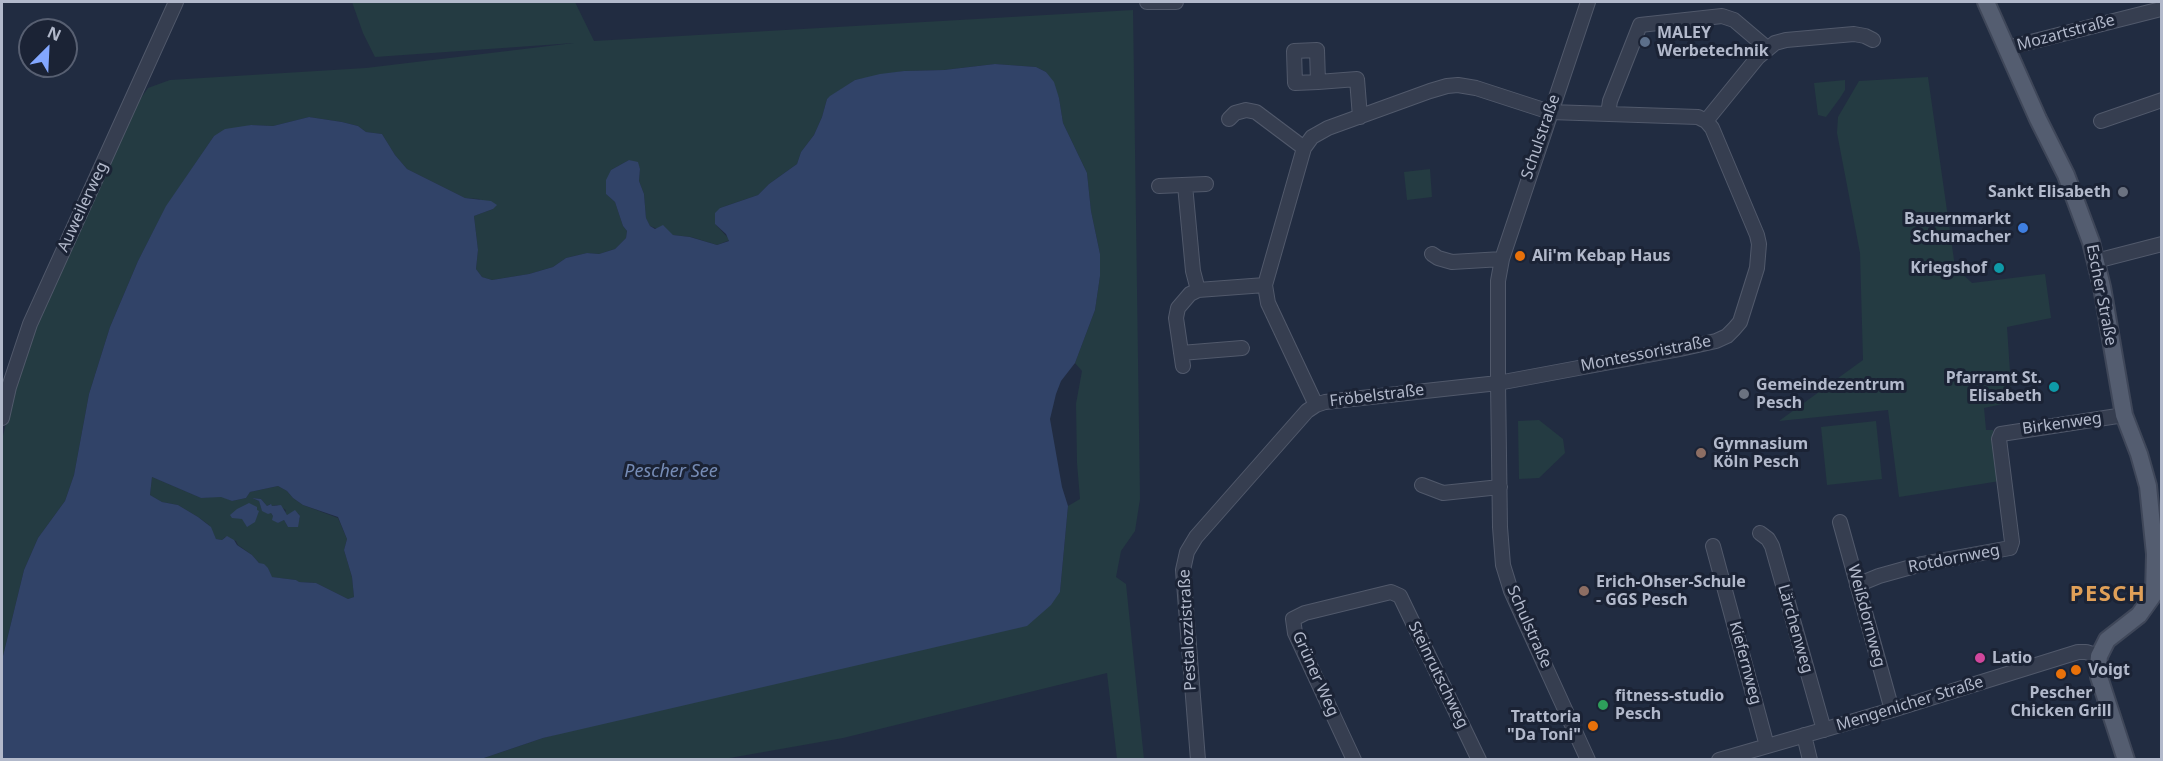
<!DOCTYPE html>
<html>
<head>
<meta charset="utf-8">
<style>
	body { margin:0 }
	#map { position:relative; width:2163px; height:761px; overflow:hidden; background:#212c41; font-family:"Noto Sans",sans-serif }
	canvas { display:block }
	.frame { position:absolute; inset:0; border:3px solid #b2b9cb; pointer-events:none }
	.north { position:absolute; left:18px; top:18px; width:60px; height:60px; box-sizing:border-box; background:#1b2335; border:2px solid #575f71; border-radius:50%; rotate:24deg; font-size:16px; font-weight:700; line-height:24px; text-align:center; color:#b2b9cb }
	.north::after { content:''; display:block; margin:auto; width:21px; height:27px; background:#83a7ff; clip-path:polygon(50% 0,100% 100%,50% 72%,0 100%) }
</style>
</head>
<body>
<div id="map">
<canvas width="2163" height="761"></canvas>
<div class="frame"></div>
<div class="north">N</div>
</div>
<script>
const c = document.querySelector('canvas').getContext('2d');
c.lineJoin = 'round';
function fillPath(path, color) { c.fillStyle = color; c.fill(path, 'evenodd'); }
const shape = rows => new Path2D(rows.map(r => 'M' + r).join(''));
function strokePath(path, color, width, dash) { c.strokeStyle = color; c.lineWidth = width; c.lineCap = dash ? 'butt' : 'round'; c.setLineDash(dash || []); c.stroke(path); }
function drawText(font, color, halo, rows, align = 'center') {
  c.font = font + ' "Noto Sans",sans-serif'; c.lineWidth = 6; c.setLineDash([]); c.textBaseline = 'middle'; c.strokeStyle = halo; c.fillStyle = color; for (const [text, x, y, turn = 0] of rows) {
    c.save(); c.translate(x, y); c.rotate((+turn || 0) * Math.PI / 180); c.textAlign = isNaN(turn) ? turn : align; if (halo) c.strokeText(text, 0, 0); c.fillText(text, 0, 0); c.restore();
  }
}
fillPath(shape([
	[352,2,575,2,594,41,1133,10,1140,499,1135,531,1121,551,1116,577,1126,584,1144,759,1117,759,1107,673,843,738,724,759,481,759,543,738,1060,592,1068,506,1080,499,1077,463,1076,404,1082,371,1075,363,1095,310,1100,276,1100,254,1091,211,1087,173,1063,123,1059,98,1046,72,1036,67,995,64,944,70,904,71,855,80,827,99,822,117,814,135,801,152,797,164,769,184,758,195,720,208,715,224,730,240,717,245,691,237,673,235,650,226,646,218,644,194,639,181,640,168,629,160,611,170,606,194,615,202,623,226,627,231,626,238,615,249,599,254,587,253,566,258,553,267,529,274,492,280,482,277,476,269,478,250,474,216,493,209,479,199,465,198,407,169,395,155,382,134,366,132,358,126,342,122,309,117,273,126,251,125,214,136,166,207,138,261,110,327,89,394,74,475,65,501,38,538,24,570,2,660,2,440,14,391,41,312,132,111,148,88,170,80,366,68,574,43,375,57,363,33],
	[1928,77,1955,267,1972,283,2045,274,2051,318,2007,327,2012,402,1984,408,1986,430,1993,430,2000,481,1899,497,1888,410,1779,421,1863,360,1860,253,1837,133,1838,117,1859,81],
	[1845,80,1845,90,1840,98,1826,117,1818,115,1814,83],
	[1430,169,1432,197,1407,200,1404,172],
	[1539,420,1563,439,1565,453,1539,478,1519,479,1518,421],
	[1876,421,1882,479,1827,485,1821,427],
	[152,477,201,498,221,496,232,501,246,498,250,492,278,486,287,491,293,498,303,505,338,518,347,539,344,550,352,577,354,597,348,599,316,583,298,582,296,580,271,577,268,568,259,563,252,555,238,545,236,541,225,537,222,540,216,539,209,525,198,517,178,505,162,502,150,495],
	[252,498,261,499,267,506,270,504,272,506,277,505,286,510,285,513,287,515,298,513,300,518,296,527,288,527,284,520,278,523,271,513,262,510,259,501]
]), '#243b42');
fillPath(shape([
	[995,64,1036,67,1046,72,1054,82,1059,98,1063,123,1087,173,1091,211,1100,254,1100,276,1095,310,1075,363,1061,381,1056,394,1050,419,1062,487,1068,506,1060,592,1051,605,1027,626,543,738,481,759,2,759,2,660,24,570,38,538,65,501,74,475,89,394,110,327,138,261,166,206,214,136,225,129,251,125,273,126,309,117,342,122,358,126,366,132,382,134,395,155,407,169,465,198,491,201,497,205,493,209,474,216,478,250,476,269,482,277,492,280,529,274,553,267,566,258,587,253,599,254,615,249,626,238,627,231,623,226,615,202,606,194,606,180,611,170,629,160,638,162,640,169,639,181,644,194,646,218,650,226,655,229,663,225,673,235,690,237,717,245,729,241,726,234,715,224,715,213,720,208,758,195,769,184,797,164,801,152,814,135,822,117,827,99,830,96,855,80,880,74,904,71,944,70],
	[152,477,201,498,221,497,232,501,246,498,250,492,278,486,287,491,293,498,303,505,338,517,347,539,344,550,352,577,354,597,348,599,316,583,299,582,296,580,272,577,268,568,264,564,259,563,252,555,237,545,234,540,227,536,222,540,216,539,211,527,198,517,178,505,162,502,150,495],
	[252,498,261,499,267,506,271,504,272,506,281,505,287,515,295,510,300,516,298,527,288,527,284,520,278,523,272,520,273,516,271,513,268,514,262,511,259,501],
	[249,503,257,507,257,510,259,511,255,522,247,527,242,519,232,518,230,515,237,509]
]), '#314368');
const minor = shape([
	[1147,2,1176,2],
	[1588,2,1502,259,1498,281,1498,383,1500,527,1503,565,1511,591,1588,760],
	[2007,48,2161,9],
	[1318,82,1295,83,1294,51,1317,50,1318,82,1357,79,1360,117],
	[1608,114,1610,101,1640,25,1722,16,1734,20,1767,48],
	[1229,119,1235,113,1246,110,1256,112,1304,148],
	[1706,121,1758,57,1775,43,1786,40,1854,34,1865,36,1873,40],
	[2101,121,2162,100],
	[1185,185,1193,271,1198,290],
	[1159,186,1206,184],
	[1432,254,1438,258,1452,262,1502,259],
	[2096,261,2162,244],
	[1181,353,1242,348],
	[1183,366,1176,318,1178,308,1190,294,1198,290,1265,285],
	[2,418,9,387,30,324,176,2],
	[1422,485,1443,493,1500,487],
	[1840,522,1892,710],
	[1760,533,1768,539,1772,546,1824,730],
	[1713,546,1767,746],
	[1857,585,1879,576,1922,564,2010,548,2012,542,1999,439,2001,434,2124,415],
	[1804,735,1810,760],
	[1198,760,1183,570,1187,552,1196,537,1307,411,1316,405,1325,402,1498,383,1680,349,1716,341,1727,336,1734,329,1740,322,1757,268,1759,244,1757,235,1712,128,1706,121,1698,117,1550,112,1476,88,1458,85,1447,86,1430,91,1328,128,1312,137,1304,148,1265,285,1268,303,1316,405],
	[1354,760,1295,633,1293,619,1305,613,1391,592,1400,596,1479,760],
	[1719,760,1892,710,2078,652,2086,652,2099,656]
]);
const major = shape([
	[1986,2,2038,119,2066,175,2091,242,2102,287,2124,415,2139,454,2148,486,2155,554,2154,594,2139,615,2107,640,2099,656,2098,666,2099,677,2126,760]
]);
strokePath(minor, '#51596b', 16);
strokePath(major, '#3f4759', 20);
strokePath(minor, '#363e50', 14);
strokePath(major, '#545d70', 16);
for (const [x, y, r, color] of [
	[1645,42,6,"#5c6f8a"],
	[2123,192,6,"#6b7280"],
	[2023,228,6,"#3f7fe0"],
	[1520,256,6,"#e8710a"],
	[1999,268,6,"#0f9aa8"],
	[2054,387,6,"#0f9aa8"],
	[1744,394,6,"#6b7280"],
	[1701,453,6,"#8d6e63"],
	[1584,591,6,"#8d6e63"],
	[1980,658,6,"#d1479c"],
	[2076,670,6,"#e8710a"],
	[2061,674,6,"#e8710a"],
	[1603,705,6,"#2e9e5b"],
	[1593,726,6,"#e8710a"]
]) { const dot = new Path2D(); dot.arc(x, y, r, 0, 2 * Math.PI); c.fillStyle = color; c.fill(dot); strokePath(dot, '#1b2335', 2); }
drawText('bold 16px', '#b2b9cb', '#1b2335', [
	["MALEY",1657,33],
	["Werbetechnik",1657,51],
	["Sankt Elisabeth",2111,192,"right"],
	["Bauernmarkt",2011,219,"right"],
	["Schumacher",2011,237,"right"],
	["Ali'm Kebap Haus",1532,256],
	["Kriegshof",1987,268,"right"],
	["Pfarramt St.",2042,378,"right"],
	["Elisabeth",2042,396,"right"],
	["Gemeindezentrum",1756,385],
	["Pesch",1756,403],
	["Gymnasium",1713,444],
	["Köln Pesch",1713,462],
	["Erich-Ohser-Schule",1596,582],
	["- GGS Pesch",1596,600],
	["Latio",1992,658],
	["Voigt",2088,670],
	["Pescher",2061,693,"center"],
	["Chicken Grill",2061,711,"center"],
	["fitness-studio",1615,696],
	["Pesch",1615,714],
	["Trattoria",1581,717,"right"],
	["\"Da Toni\"",1581,735,"right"]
], 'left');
drawText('16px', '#b2b9cb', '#1b2335', [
	["Mozartstraße",2066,33,-15],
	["Schulstraße",1541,137,-71],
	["Auweilerweg",83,207,-65],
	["Escher Straße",2101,295,79],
	["Montessoristraße",1646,354,-11],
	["Fröbelstraße",1377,396,-7],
	["Birkenweg",2062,424,-8],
	["Rotdornweg",1954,559,-11],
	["Weißdornweg",1866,616,75],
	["Schulstraße",1529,627,66],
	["Lärchenweg",1795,629,74],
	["Pestalozzistraße",1188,630,-93],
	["Kiefernweg",1745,663,75],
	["Grüner Weg",1315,674,66],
	["Steinrutschweg",1438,675,64],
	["Mengenicher Straße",1910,704,-17]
]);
drawText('italic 18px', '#768cb6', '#1b2335', [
	["Pescher See",671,472]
]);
c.letterSpacing = '1.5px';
drawText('bold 22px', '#e0a058', '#1b2335', [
	["PESCH",2108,595]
]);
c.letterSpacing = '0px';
</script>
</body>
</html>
